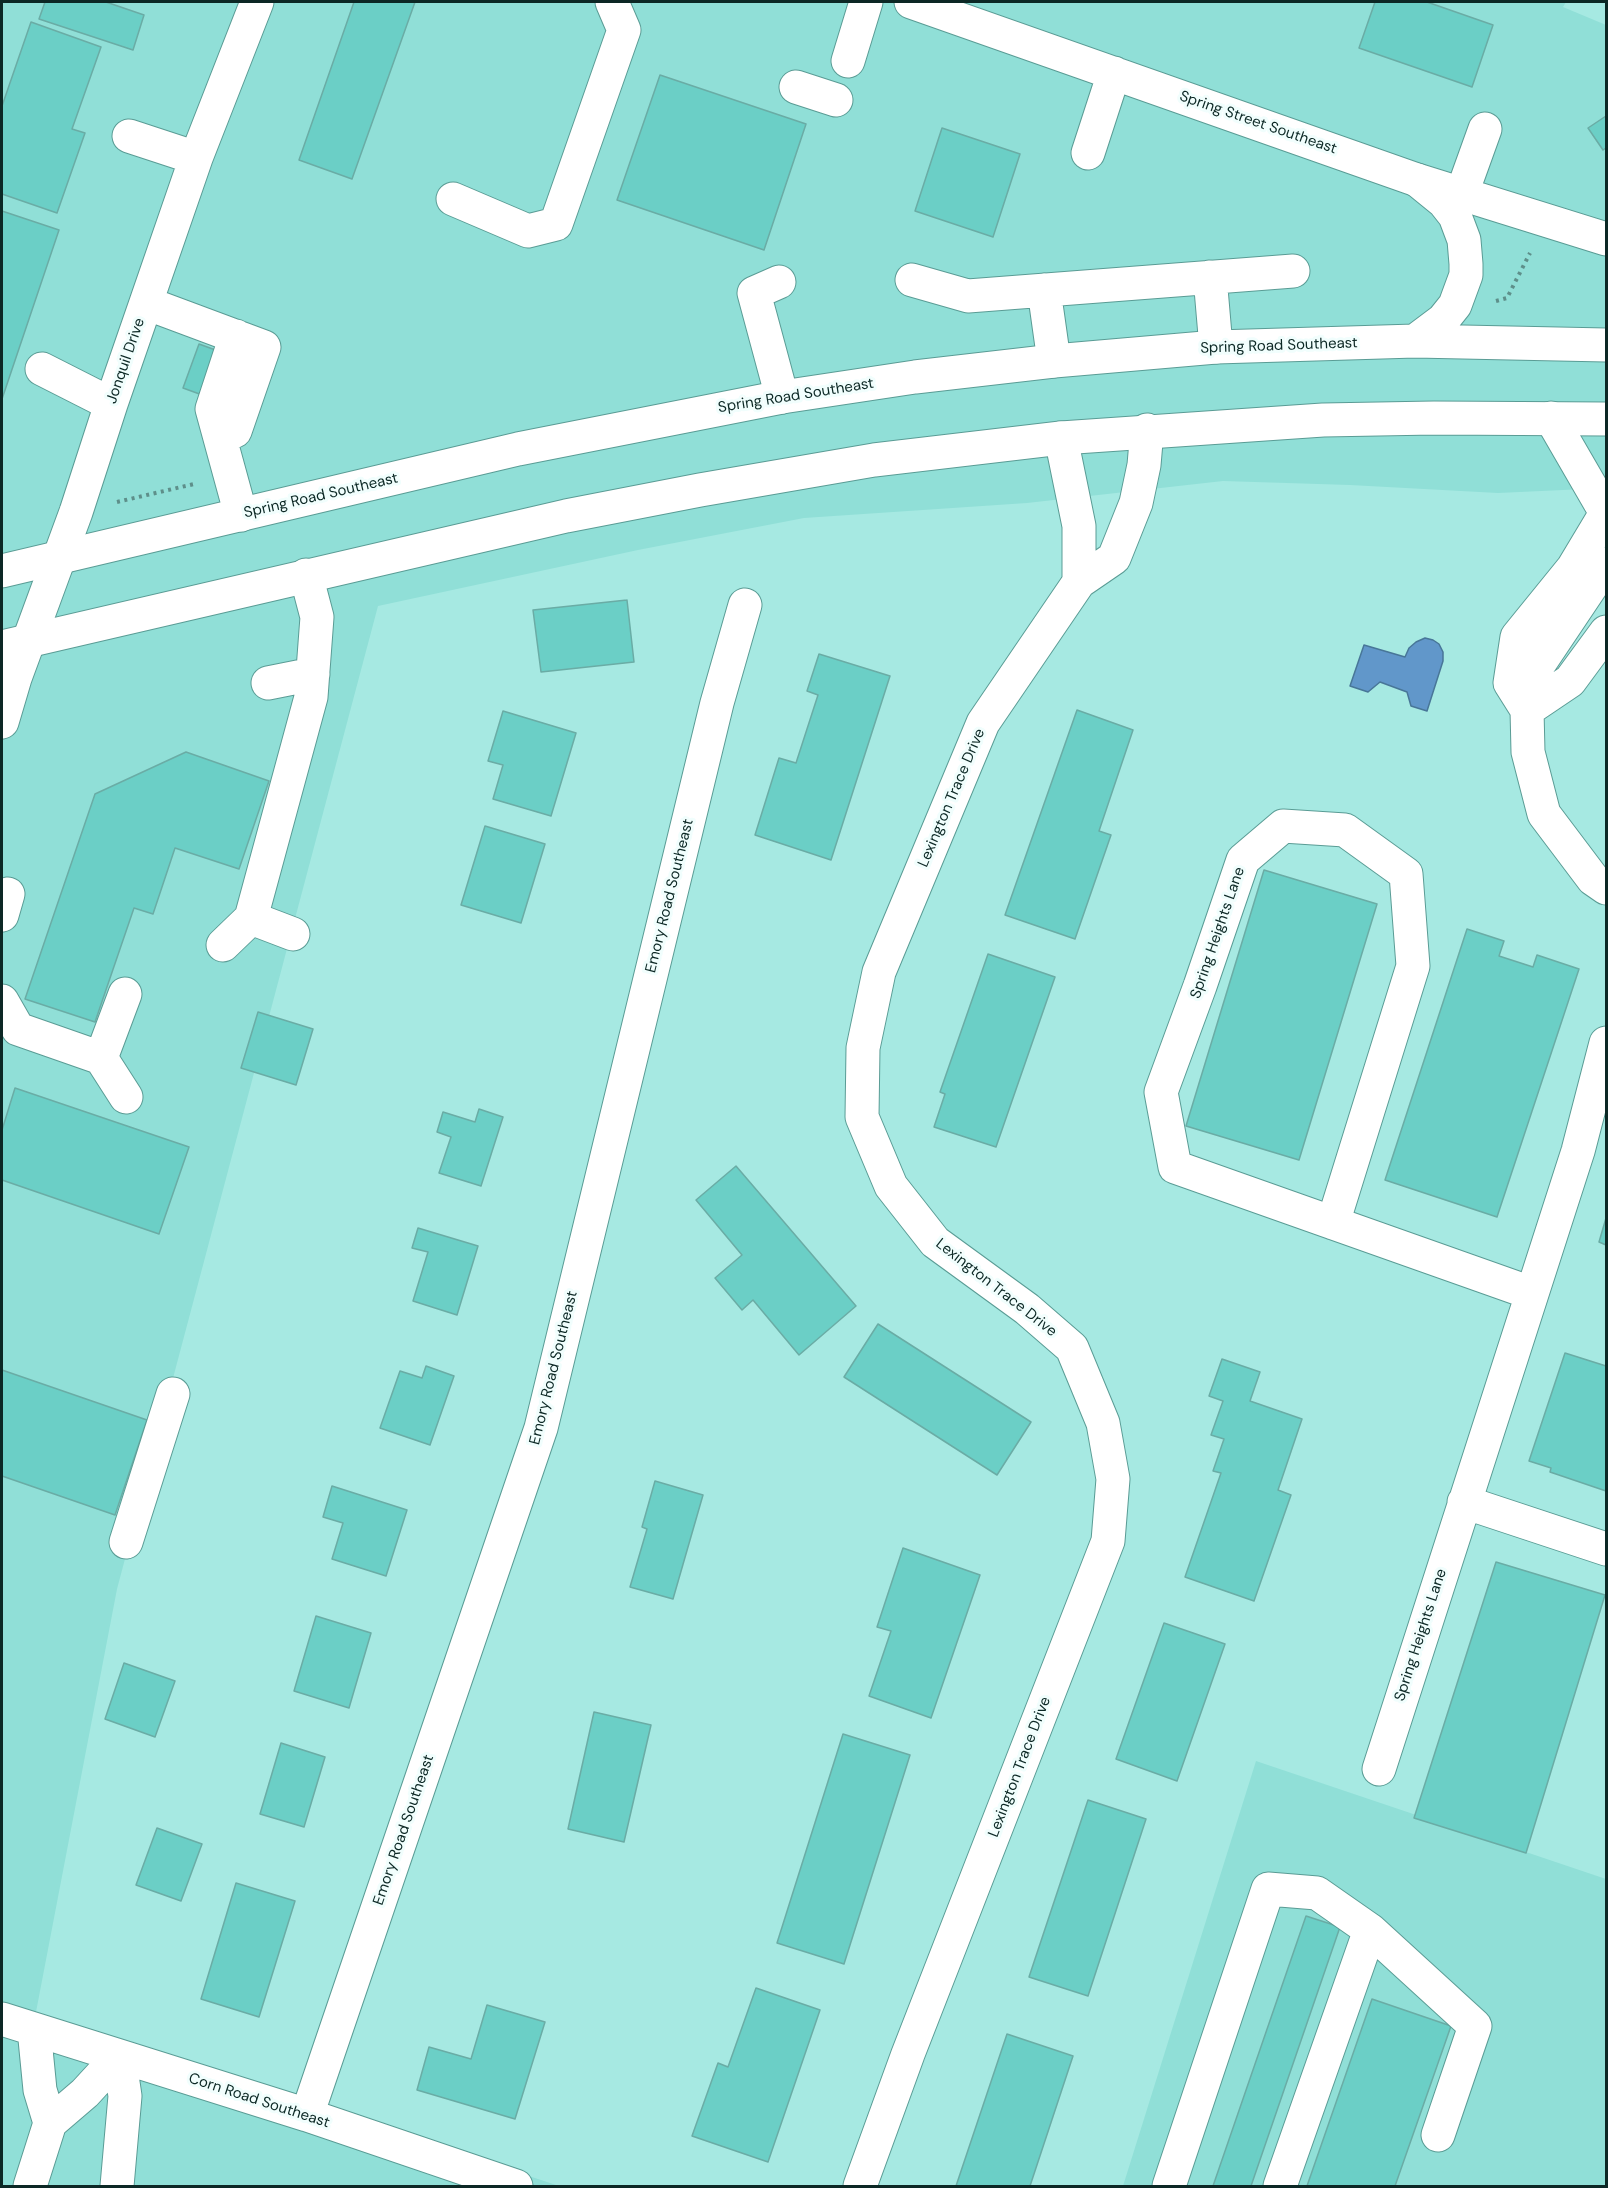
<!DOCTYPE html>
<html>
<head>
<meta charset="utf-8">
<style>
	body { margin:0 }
	#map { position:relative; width:1608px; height:2188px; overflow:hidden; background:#a6e9e2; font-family:"DM Sans",sans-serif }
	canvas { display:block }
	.frame { position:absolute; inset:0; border:3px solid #0c2825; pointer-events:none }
</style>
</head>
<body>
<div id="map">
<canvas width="1608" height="2188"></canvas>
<div class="frame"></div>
</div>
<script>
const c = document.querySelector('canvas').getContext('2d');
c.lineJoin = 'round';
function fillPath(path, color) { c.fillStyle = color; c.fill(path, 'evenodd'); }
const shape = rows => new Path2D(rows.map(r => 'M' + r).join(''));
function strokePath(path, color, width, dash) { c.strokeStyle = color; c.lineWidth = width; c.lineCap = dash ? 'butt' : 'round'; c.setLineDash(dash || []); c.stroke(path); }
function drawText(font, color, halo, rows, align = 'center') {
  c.font = font + ' "DM Sans",sans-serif'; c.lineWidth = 6; c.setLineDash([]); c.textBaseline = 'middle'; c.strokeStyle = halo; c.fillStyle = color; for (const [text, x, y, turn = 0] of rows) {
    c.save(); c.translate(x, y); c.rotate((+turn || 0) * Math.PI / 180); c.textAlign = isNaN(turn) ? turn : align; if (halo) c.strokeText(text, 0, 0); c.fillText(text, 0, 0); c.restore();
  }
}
fillPath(shape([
	[2,2,1566,2,1563,7,1606,25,1606,488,1498,493,1350,485,1223,481,1027,503,804,518,638,550,378,606,117,1589,36,2012,559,2186,2,2186],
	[1256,1761,1606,1879,1606,2186,1123,2186]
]), '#90dfd7');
const water = shape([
	[1425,638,1433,640,1439,644,1443,652,1443,661,1427,711,1411,706,1407,692,1380,682,1368,692,1350,686,1364,645,1405,657,1409,648,1416,642,1425,638]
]);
fillPath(water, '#6197ca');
strokePath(water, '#487698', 1.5);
const building = shape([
	[45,2,106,2,144,15,133,50,39,19,45,2],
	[354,2,415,2,352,179,299,160,354,2],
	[1375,2,1427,2,1493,25,1472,87,1359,48,1375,2],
	[31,22,101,47,72,129,85,133,57,213,2,194,2,106,31,22],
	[660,75,806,124,764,250,617,200,660,75],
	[1606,116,1606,148,1603,150,1588,128,1606,116],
	[942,128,1020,154,993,237,915,211,942,128],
	[2,211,59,230,2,399,2,211],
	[199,344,221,352,205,396,183,388,199,344],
	[627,600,634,662,541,672,533,610,627,600],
	[819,654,890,676,831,860,755,835,779,758,796,763,818,695,807,691,819,654],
	[1077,710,1133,730,1099,831,1111,835,1075,939,1005,915,1077,710],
	[503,711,576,733,551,816,493,799,503,765,488,761,503,711],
	[186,752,269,781,239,869,175,848,153,914,134,908,95,1022,25,999,95,794,186,752],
	[485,826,545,844,521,923,461,905,485,826],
	[1264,870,1377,904,1299,1160,1186,1126,1264,870],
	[1467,929,1504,941,1499,956,1533,967,1537,955,1579,969,1497,1217,1385,1180,1467,929],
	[988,954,1055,977,996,1147,934,1127,945,1094,940,1092,988,954],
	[258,1012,313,1029,296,1085,241,1068,258,1012],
	[15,1088,189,1147,159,1234,2,1180,2,1130,15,1088],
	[479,1109,503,1117,481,1186,439,1173,451,1137,437,1132,443,1112,475,1122,479,1109],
	[736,1166,856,1306,799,1355,753,1300,742,1310,715,1278,742,1255,696,1200,736,1166],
	[1606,1218,1606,1245,1599,1242,1606,1218],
	[418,1228,478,1246,457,1315,413,1301,428,1252,412,1248,418,1228],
	[878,1324,1031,1422,997,1475,844,1377,878,1324],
	[1565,1353,1606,1366,1606,1491,1550,1472,1551,1468,1529,1461,1565,1353],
	[1222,1359,1260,1372,1250,1401,1302,1419,1278,1490,1291,1495,1254,1601,1185,1577,1221,1473,1213,1471,1224,1439,1211,1435,1223,1401,1209,1396,1222,1359],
	[426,1366,454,1376,430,1445,380,1428,400,1371,422,1378,426,1366],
	[2,1370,147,1420,115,1515,2,1476,2,1370],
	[655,1481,703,1495,673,1599,630,1587,647,1529,642,1527,655,1481],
	[332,1486,407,1510,386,1576,332,1559,343,1523,323,1517,332,1486],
	[903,1548,980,1575,931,1718,869,1696,891,1631,877,1627,903,1548],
	[1496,1562,1605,1595,1526,1853,1414,1818,1496,1562],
	[316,1616,371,1633,349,1708,294,1691,316,1616],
	[1164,1623,1225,1644,1177,1781,1116,1759,1164,1623],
	[124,1663,175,1681,155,1737,105,1719,124,1663],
	[594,1712,651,1725,624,1842,568,1829,594,1712],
	[843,1734,910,1755,844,1964,777,1943,843,1734],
	[281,1743,325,1757,304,1827,260,1814,281,1743],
	[1088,1800,1146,1819,1088,1996,1029,1977,1088,1800],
	[157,1828,202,1844,181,1901,136,1885,157,1828],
	[236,1883,295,1901,259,2017,201,1999,236,1883],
	[1306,1916,1340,1927,1251,2186,1213,2186,1306,1916],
	[756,1988,820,2010,768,2162,692,2136,718,2063,728,2067,756,1988],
	[1372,1999,1451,2026,1395,2186,1307,2186,1372,1999],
	[487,2005,545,2022,515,2119,417,2090,429,2047,471,2059,487,2005],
	[1007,2034,1073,2056,1030,2186,956,2186,1007,2034]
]);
fillPath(building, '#6bcfc6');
strokePath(building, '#6aaca5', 1.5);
const minor = shape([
	[911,2,1417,180,1606,239],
	[848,61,866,2],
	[796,87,836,100],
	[129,136,196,158],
	[1088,153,1114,73],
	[1462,193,1485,129],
	[453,199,528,231,556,224,624,30,612,2],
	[1210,277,1216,347],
	[912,280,968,296,1293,271],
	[779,282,754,293,782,397],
	[1044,290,1054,361],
	[146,303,264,347,235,431,219,432],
	[236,336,212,409,241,515],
	[42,369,111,404],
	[1551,418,1606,513,1606,528],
	[1061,438,1079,526,1079,582],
	[1606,564,1537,667,1527,710,1528,752,1544,814,1593,879,1606,888],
	[268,683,313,674],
	[1527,710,1510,683,1517,637,1573,568,1606,513],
	[1527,710,1570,681,1606,632],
	[2,722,15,678,76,512,111,404,196,158,257,2],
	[2,915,8,894],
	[251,918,293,934],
	[223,945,251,918,311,697,317,617,306,575],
	[2,1001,18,1029,101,1058,126,1097],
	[101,1058,125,994],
	[1333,1223,1413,966,1406,874,1345,830,1283,826,1243,860,1200,986,1161,1092,1175,1167,1531,1293],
	[1464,1502,1606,1549],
	[126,1542,173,1394],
	[1379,1769,1578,1151,1606,1043],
	[1370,1930,1475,2026,1438,2135],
	[2,2019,307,2115,516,2186],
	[34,2029,40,2090,50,2123],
	[307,2115,541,1428,717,703,745,605],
	[30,2186,50,2123,85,2093,119,2056],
	[117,2186,125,2096,119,2056],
	[860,2186,908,2054,1108,1541,1113,1479,1103,1423,1072,1348,1027,1309,935,1242,891,1186,862,1117,863,1048,879,972,983,723,1079,582,1114,558,1136,503,1144,465,1147,430],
	[1169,2186,1268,1889,1317,1893,1370,1930,1280,2186]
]);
const major = shape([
	[1415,341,1443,320,1455,305,1466,275,1466,264,1464,240,1455,216,1444,202,1417,180],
	[2,571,518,449,782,397,915,377,1054,361,1216,347,1415,341,1606,345],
	[2,647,566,516,700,490,874,460,1061,438,1323,420,1434,418,1606,419]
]);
strokePath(minor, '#5a9c95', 35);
strokePath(major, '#5a9c95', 35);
strokePath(shape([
	[1496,301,1507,298,1530,253],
	[117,502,194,484]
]), '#5e8f8a', 4, [3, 4.5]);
strokePath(minor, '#fff', 33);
strokePath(major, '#fff', 33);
drawText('15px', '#0c2825', '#f1fefd', [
	["Spring Street Southeast",1258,123,19],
	["Spring Road Southeast",1279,346,-2],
	["Jonquil Drive",126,361,-71],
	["Spring Road Southeast",796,396,-9],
	["Spring Road Southeast",321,496,-13],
	["Lexington Trace Drive",952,798,-67],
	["Emory Road Southeast",670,896,-76],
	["Spring Heights Lane",1218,933,-71],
	["Lexington Trace Drive",996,1288,38],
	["Emory Road Southeast",554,1368,-76],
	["Spring Heights Lane",1421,1635,-72],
	["Lexington Trace Drive",1020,1767,-69],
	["Emory Road Southeast",404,1830,-71],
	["Corn Road Southeast",259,2101,18]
]);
</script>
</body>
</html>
